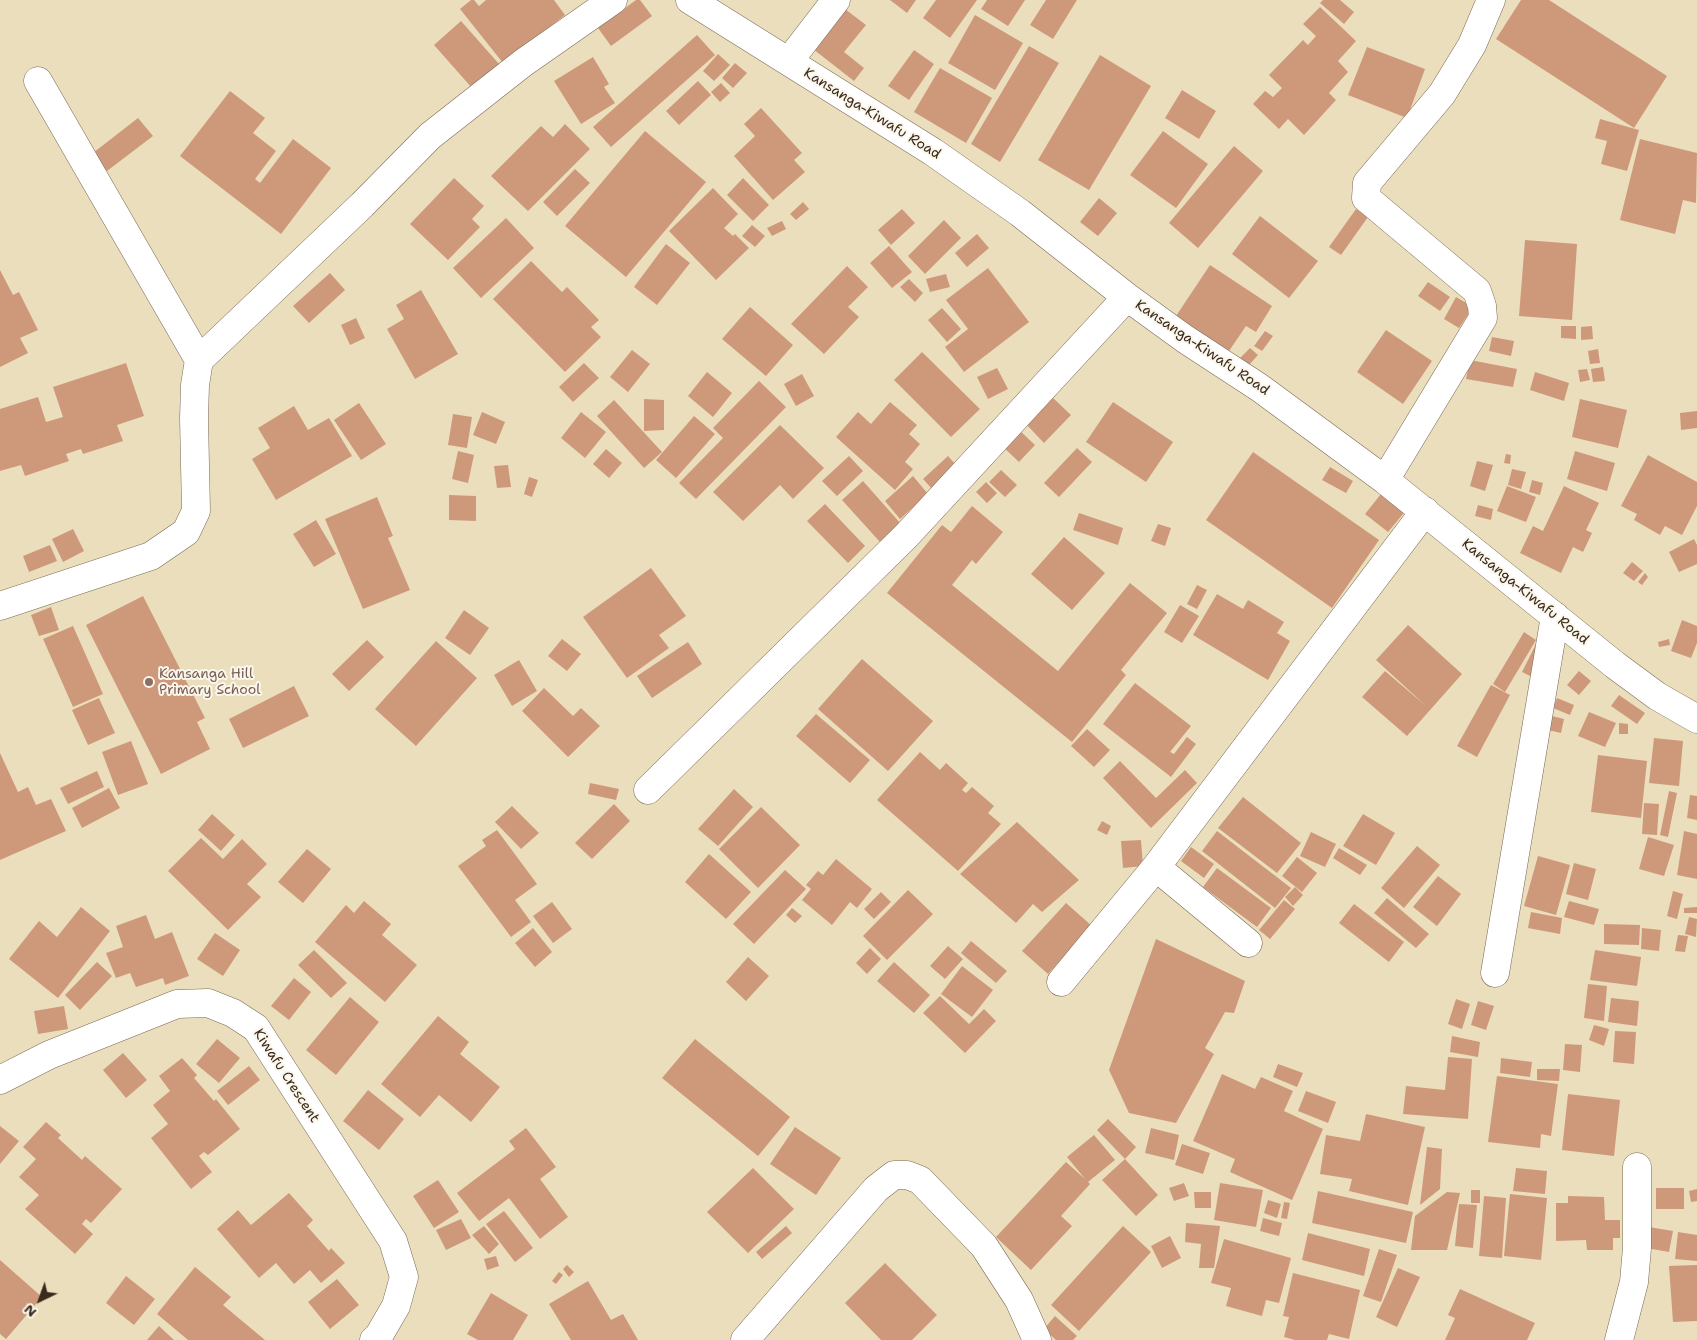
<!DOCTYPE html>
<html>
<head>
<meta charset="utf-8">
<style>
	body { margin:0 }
	#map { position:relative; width:1697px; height:1340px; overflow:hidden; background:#ebdebc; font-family:"Shantell Sans",sans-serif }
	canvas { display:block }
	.north { position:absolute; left:15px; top:1275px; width:50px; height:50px; -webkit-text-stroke:4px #fbf7ec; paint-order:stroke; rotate:222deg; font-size:14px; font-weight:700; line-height:20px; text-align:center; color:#3b2a1e }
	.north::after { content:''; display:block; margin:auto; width:18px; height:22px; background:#3b2a1e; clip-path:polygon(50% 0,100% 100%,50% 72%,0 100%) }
</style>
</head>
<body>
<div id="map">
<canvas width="1697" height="1340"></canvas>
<div class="north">N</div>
</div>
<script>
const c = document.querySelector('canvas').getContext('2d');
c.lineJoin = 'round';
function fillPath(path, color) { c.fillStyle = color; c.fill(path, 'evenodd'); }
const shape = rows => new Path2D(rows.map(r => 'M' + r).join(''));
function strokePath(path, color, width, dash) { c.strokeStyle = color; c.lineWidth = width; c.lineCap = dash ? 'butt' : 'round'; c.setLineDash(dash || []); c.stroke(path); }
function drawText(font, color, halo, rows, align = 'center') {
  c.font = font + ' "Shantell Sans",sans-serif'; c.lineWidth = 4; c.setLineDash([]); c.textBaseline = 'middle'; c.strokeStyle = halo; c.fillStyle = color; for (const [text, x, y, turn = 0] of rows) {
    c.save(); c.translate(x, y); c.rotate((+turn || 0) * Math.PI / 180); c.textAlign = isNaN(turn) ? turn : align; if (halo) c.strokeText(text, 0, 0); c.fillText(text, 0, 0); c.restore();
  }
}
fillPath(shape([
	[471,0,474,0,479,6,486,0,554,0,565,15,503,63,460,9],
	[636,0,640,0,652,16,611,46,598,28],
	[890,0,916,0,907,13],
	[936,0,977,0,950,38,923,18],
	[987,0,1025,0,1008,26,981,9],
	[1046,0,1077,0,1053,39,1030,25],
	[1323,0,1340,0,1354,12,1344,24,1320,3],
	[1521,0,1549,0,1667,76,1634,128,1496,39],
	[1320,7,1356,41,1338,61,1348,72,1329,93,1336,100,1304,135,1288,119,1279,129,1253,104,1265,91,1273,97,1282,88,1269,75,1303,40,1308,45,1316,36,1303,24],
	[845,9,866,25,844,52,864,68,854,81,813,49],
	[975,15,1023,43,995,90,948,63],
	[461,21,499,64,472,88,434,45],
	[697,35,715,55,611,147,593,127],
	[1029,46,1059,63,1000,162,971,144],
	[1367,47,1425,69,1407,118,1348,95],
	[914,50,934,64,909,100,888,86],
	[718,54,730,65,714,81,703,71],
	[1100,55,1151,86,1089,190,1038,160],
	[593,57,609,84,604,87,615,103,581,124,554,81],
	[735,63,747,73,733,88,722,78],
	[940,68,992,98,966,143,914,112],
	[698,81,711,95,679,125,666,111],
	[721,83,730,93,720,102,711,92],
	[1182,90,1216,111,1199,139,1165,118],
	[230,91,265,118,253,133,276,151,255,179,260,183,293,139,331,168,281,234,180,156],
	[761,108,802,153,794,160,805,172,773,200,734,156,755,136,744,124],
	[138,118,153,136,107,171,93,153],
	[1600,119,1639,130,1627,171,1601,164,1607,141,1595,138],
	[565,124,590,149,528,211,491,176,541,126,553,137],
	[645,131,706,182,626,277,565,226],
	[1163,131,1208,164,1176,208,1130,175],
	[1640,139,1697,153,1696,203,1683,200,1675,234,1620,220],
	[1234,146,1263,171,1198,248,1169,223],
	[575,169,590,183,557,216,543,202],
	[454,178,484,206,472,219,480,227,448,260,410,224],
	[743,178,769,205,753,221,727,195],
	[713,188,738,214,724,228,733,236,735,234,749,248,716,280,669,231],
	[1099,198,1117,213,1098,236,1080,222],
	[803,202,809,209,796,220,790,214],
	[902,209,915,223,891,245,878,230],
	[1356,209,1368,217,1341,255,1329,247],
	[1260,216,1318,261,1289,298,1232,254],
	[506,218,534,248,481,298,453,268],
	[944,220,961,238,925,274,908,256],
	[782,221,786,229,772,236,767,228],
	[752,225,765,236,755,247,742,236],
	[977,234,989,248,967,267,955,253],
	[1525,240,1577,244,1572,320,1519,316],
	[666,244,690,263,657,305,634,287],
	[889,246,912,272,892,288,870,263],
	[531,261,562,292,567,287,599,320,591,327,601,337,565,372,493,299],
	[1210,265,1272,306,1256,332,1246,326,1229,351,1176,316],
	[847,266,868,287,848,307,859,317,824,354,791,324],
	[988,268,1029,322,964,372,945,347,968,329,946,300],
	[0,270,13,295,19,292,38,330,20,338,28,353,0,367],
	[330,273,345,290,309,323,293,306],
	[946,274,950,287,930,292,926,279],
	[909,279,923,293,915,302,900,287],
	[1428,282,1450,297,1440,311,1418,296],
	[421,290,458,354,415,379,387,329,404,319,396,305],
	[1456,297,1473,307,1459,328,1444,319],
	[750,307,793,345,766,376,722,339],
	[942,308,961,329,947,342,928,320],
	[356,318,365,338,350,345,341,325],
	[1561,326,1576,326,1576,339,1561,338],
	[1592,326,1593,339,1581,340,1581,327],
	[1386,330,1432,361,1403,404,1357,372],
	[1265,331,1273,336,1262,351,1254,346],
	[1492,337,1514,341,1511,356,1489,351],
	[1250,348,1258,355,1248,366,1240,358],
	[1598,349,1600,363,1590,364,1588,351],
	[632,350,650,364,628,392,610,377],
	[922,352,980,409,951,437,894,380],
	[1470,360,1517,369,1513,387,1466,379],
	[126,363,144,416,117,425,123,441,83,454,81,449,66,454,69,461,25,476,21,465,0,471,0,409,38,397,46,422,63,417,53,387],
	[584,363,599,378,573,402,559,387],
	[1603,367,1605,381,1593,382,1591,369],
	[997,368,1008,389,988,399,977,377],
	[1587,369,1590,380,1580,382,1578,370],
	[707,372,732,393,713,417,688,396],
	[1535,372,1569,383,1564,401,1530,390],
	[802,374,814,396,796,406,784,384],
	[759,381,786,407,696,499,679,483,723,438,713,428],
	[1052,397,1071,415,1044,443,1026,424],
	[644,399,664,400,664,430,644,431],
	[1580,399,1627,410,1618,448,1572,437],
	[614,400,662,452,644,468,597,416],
	[890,402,917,425,909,434,920,444,905,462,913,469,895,490,836,437,858,412,871,424],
	[1113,402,1173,442,1146,482,1086,442],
	[359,403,386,444,361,460,334,420],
	[294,406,308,430,329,418,352,456,276,500,252,459,270,448,258,428],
	[1697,411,1697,428,1681,430,1680,413],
	[482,412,505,422,496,444,473,435],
	[581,412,606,432,585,458,561,438],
	[453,414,472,417,467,448,448,445],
	[694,416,715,434,676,478,656,460],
	[780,425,824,468,793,499,780,485,743,521,713,492],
	[1016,427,1035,445,1019,462,1000,444],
	[1077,448,1092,462,1059,497,1044,483],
	[606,449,622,463,609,478,593,464],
	[458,451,474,455,468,483,452,479],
	[1575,451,1615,463,1607,491,1567,479],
	[1253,452,1379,540,1332,608,1206,520],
	[1506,454,1511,455,1510,464,1504,463],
	[1648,455,1697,482,1697,506,1682,535,1665,526,1660,535,1634,520,1637,514,1621,506],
	[849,456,863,471,837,496,822,481],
	[948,456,956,465,932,489,923,479],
	[1477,461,1493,465,1485,491,1470,486],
	[508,465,511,487,497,488,494,466],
	[1330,467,1353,481,1346,493,1322,480],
	[1512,469,1526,472,1521,489,1508,485],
	[1001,470,1017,485,1005,497,989,482],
	[913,476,928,494,900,519,885,501],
	[529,477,538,480,532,497,524,494],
	[1532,480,1543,483,1540,495,1529,492],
	[863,481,901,524,880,542,842,500],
	[986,482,997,493,987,503,976,492],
	[1507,486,1536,497,1526,522,1497,511],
	[1564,486,1599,503,1586,530,1592,533,1583,552,1573,547,1561,573,1520,553,1533,526,1543,531],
	[1385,489,1408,508,1388,532,1365,514],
	[449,495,476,496,476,521,449,520],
	[377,497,393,536,388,538,410,590,363,609,325,519],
	[825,504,865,546,848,563,807,521],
	[1478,505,1493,509,1491,520,1475,516],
	[972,506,1003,532,976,564,972,560,952,585,1058,671,1130,583,1167,613,1121,670,1126,675,1072,742,887,593,942,525,951,532],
	[1079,513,1123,528,1118,545,1073,530],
	[316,520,336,554,314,567,293,534],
	[1158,524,1171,528,1165,546,1151,541],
	[73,529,84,551,63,562,52,539],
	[1064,537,1105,573,1072,610,1031,574],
	[1694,539,1697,545,1697,564,1679,572,1669,552],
	[50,545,57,561,29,572,23,556],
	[1632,562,1643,571,1634,581,1623,573],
	[651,568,686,616,659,635,669,648,627,678,583,617],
	[1645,573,1648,577,1642,585,1638,582],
	[1197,585,1207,590,1197,609,1187,604],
	[1217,594,1243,609,1248,600,1284,622,1277,633,1290,641,1268,680,1193,635],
	[143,596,205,718,197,722,210,749,161,774,86,625],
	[1180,605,1199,616,1182,643,1164,632],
	[51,607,59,630,39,636,31,615],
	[464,610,489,628,470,655,445,638],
	[1682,620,1697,626,1697,643,1691,658,1671,651],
	[1408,625,1462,674,1407,736,1362,697,1385,671,1426,706,1376,660],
	[73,626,103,694,73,707,43,639],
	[1524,632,1536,640,1505,692,1493,684],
	[562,639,581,654,567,671,548,656],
	[1669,639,1670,645,1659,647,1658,642],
	[367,640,384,657,349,691,332,674],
	[436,641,477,678,416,746,375,709],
	[688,642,702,664,652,698,637,676],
	[1537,642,1545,646,1530,676,1522,672],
	[862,659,933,721,888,771,818,709],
	[519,660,537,691,512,706,494,675],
	[1579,671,1591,681,1579,695,1567,685],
	[1135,683,1191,726,1170,752,1174,754,1187,737,1196,744,1171,777,1103,724],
	[1491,685,1510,695,1477,757,1457,746],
	[294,686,309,716,243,748,229,719],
	[544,688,573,716,581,708,600,726,568,757,522,711],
	[1619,695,1645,713,1637,724,1611,706],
	[99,698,115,733,88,745,72,710],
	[1557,698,1574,705,1570,715,1553,708],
	[1589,712,1616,723,1605,747,1578,736],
	[816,714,870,760,850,783,796,736],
	[1552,716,1564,719,1561,733,1548,730],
	[1619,723,1628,724,1628,734,1619,734],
	[1087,729,1110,750,1094,767,1071,746],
	[1654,738,1683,741,1679,786,1649,783],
	[131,741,148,784,118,795,102,752],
	[920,752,940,770,946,763,968,783,962,790,966,793,972,787,994,806,988,813,1001,824,958,871,877,800],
	[0,753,18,792,28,787,36,805,51,799,66,831,0,860],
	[1598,755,1647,761,1641,818,1591,812],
	[1120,761,1156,798,1185,770,1197,783,1151,828,1103,778],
	[97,771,104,787,68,804,60,788],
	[590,783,619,789,616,800,588,794],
	[109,788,120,808,82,828,72,808],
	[734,789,753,807,718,846,698,829],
	[1669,791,1677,793,1668,837,1660,835],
	[1690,795,1697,796,1697,820,1687,818],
	[1243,797,1301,843,1277,873,1218,828],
	[1644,803,1659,804,1657,835,1642,834],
	[614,804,630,821,592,859,575,843],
	[512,806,539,833,521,849,495,822],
	[761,807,800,845,758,888,719,849],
	[212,814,235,835,221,851,198,830],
	[1363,814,1395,833,1376,865,1343,846],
	[1102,821,1111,826,1107,835,1097,830],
	[1017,822,1079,880,1042,912,1033,904,1016,923,960,874],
	[497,830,537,884,515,900,531,922,511,937,458,866,486,846,482,840],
	[1217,831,1291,888,1275,908,1202,851],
	[1684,831,1697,834,1697,879,1677,875],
	[1311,832,1336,844,1325,867,1300,856],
	[1648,837,1674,845,1664,876,1639,869],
	[201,838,223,859,242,839,267,864,247,884,261,897,228,930,168,871],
	[1141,840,1143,866,1123,868,1121,841],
	[1417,846,1440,865,1404,908,1381,888],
	[1191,847,1214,864,1204,878,1181,861],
	[1339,848,1367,865,1360,875,1333,858],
	[307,849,331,869,303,903,278,882],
	[709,854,751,892,726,919,685,882],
	[1538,856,1570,865,1556,915,1524,906],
	[1297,857,1317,873,1302,892,1282,876],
	[836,859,872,889,857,908,850,902,832,925,802,900,811,889,806,885,818,871,823,875],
	[1574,863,1596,869,1588,900,1566,894],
	[1217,868,1271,908,1257,927,1203,887],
	[785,870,806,889,754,944,733,924],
	[1438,876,1461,894,1437,926,1413,907],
	[1295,887,1303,895,1293,906,1285,897],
	[908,890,933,914,887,960,863,936],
	[1673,891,1683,894,1677,919,1667,916],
	[881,892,891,902,874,919,864,909],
	[1387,898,1429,934,1416,948,1374,913],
	[1284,900,1295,909,1270,939,1259,930],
	[364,901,391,924,382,935,417,965,385,1002,315,942,346,905,354,913],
	[1569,901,1599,909,1594,925,1564,917],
	[552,902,572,929,553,943,533,916],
	[1066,903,1092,926,1048,974,1022,951],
	[1354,904,1404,942,1389,962,1339,923],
	[81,907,110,931,58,998,9,959,39,921,57,937],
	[1697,907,1697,913,1684,913,1684,908],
	[792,908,802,916,795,923,786,915],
	[1531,912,1562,918,1560,934,1528,928],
	[146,915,155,939,172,932,189,976,165,985,163,978,136,987,130,973,116,978,106,953,123,947,116,926],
	[1689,917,1697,919,1696,937,1685,934],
	[1604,924,1640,925,1639,945,1604,944],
	[533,928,552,952,535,967,515,943],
	[1642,928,1661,930,1659,951,1641,949],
	[215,933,240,950,223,976,197,959],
	[1678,935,1688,936,1685,952,1675,951],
	[1156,939,1245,981,1234,1013,1225,1012,1205,1048,1214,1054,1176,1123,1129,1113,1109,1070],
	[971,941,1007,971,996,983,961,953],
	[948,946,963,959,945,979,930,966],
	[870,948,881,959,867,974,856,963],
	[314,950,347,983,331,998,298,965],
	[1595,950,1641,957,1637,986,1590,980],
	[748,957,769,976,746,1001,726,982],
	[97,962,112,976,80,1010,65,995],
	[894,962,930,995,914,1013,877,981],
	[962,966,993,990,972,1017,941,994],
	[294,978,311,992,289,1020,271,1006],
	[1588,984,1607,986,1604,1021,1584,1018],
	[940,996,969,1024,984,1009,996,1021,965,1053,923,1013],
	[350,997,379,1022,336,1075,306,1050],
	[1611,998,1639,1001,1637,1026,1608,1022],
	[1456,999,1470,1004,1462,1029,1448,1024],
	[1478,1001,1494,1006,1486,1030,1471,1025],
	[64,1006,68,1029,38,1034,34,1011],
	[438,1016,469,1042,460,1054,500,1087,471,1122,439,1095,420,1117,381,1084],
	[1594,1025,1609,1029,1604,1046,1589,1040],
	[1615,1031,1636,1032,1634,1064,1613,1062],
	[1452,1036,1480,1042,1478,1057,1450,1052],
	[217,1039,240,1058,219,1083,196,1064],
	[695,1039,790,1117,758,1156,662,1078],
	[1565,1044,1582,1045,1580,1072,1563,1070],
	[123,1053,147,1080,126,1098,103,1070],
	[1448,1057,1472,1059,1468,1119,1403,1114,1406,1086,1445,1090],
	[182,1058,197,1075,194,1078,214,1101,216,1099,240,1129,208,1155,204,1152,199,1156,212,1172,191,1189,151,1138,168,1124,153,1105,170,1091,159,1076],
	[1501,1058,1532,1062,1530,1077,1500,1073],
	[1278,1064,1303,1073,1297,1087,1273,1077],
	[249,1066,260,1080,228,1105,217,1091],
	[1537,1069,1560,1069,1559,1081,1537,1080],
	[1222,1074,1255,1089,1261,1077,1293,1091,1284,1111,1323,1129,1292,1200,1230,1172,1235,1159,1193,1141],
	[1497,1076,1558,1084,1551,1136,1541,1134,1540,1148,1488,1142],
	[368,1090,404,1119,379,1150,343,1121],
	[1306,1091,1336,1102,1328,1123,1298,1111],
	[1568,1094,1620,1100,1614,1156,1562,1150],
	[1366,1114,1425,1127,1408,1205,1349,1191,1352,1179,1320,1174,1326,1135,1360,1141],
	[1108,1119,1136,1147,1125,1159,1097,1130],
	[46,1122,61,1135,58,1138,82,1160,85,1156,122,1189,91,1223,86,1219,82,1224,93,1234,75,1254,25,1209,39,1195,19,1177,36,1159,23,1147],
	[0,1126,19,1141,0,1164],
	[795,1127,841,1158,816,1195,770,1164],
	[526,1128,556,1167,540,1179,568,1217,540,1239,509,1198,479,1221,457,1193,515,1149,509,1141],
	[1151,1128,1179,1135,1174,1160,1145,1153],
	[1094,1135,1115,1160,1088,1182,1090,1184,1061,1216,1072,1226,1031,1270,996,1237,1066,1162,1085,1179,1067,1157],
	[1182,1144,1210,1153,1203,1174,1175,1165],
	[1427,1147,1442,1149,1440,1189,1420,1205],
	[1125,1159,1158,1195,1136,1216,1102,1180],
	[753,1168,794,1209,748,1253,707,1212],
	[1516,1168,1547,1171,1545,1194,1513,1191],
	[438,1180,459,1212,434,1228,413,1196],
	[1184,1183,1189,1196,1174,1201,1169,1188],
	[1220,1183,1263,1190,1256,1227,1214,1220],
	[1656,1188,1684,1188,1684,1209,1656,1209],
	[1697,1189,1697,1201,1691,1202,1689,1191],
	[1471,1190,1480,1190,1480,1203,1471,1203],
	[1318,1191,1413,1212,1406,1243,1312,1223],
	[1194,1192,1211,1192,1211,1208,1195,1208],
	[1447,1192,1460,1193,1447,1250,1411,1250,1415,1216],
	[289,1193,313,1220,307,1226,329,1251,331,1248,345,1263,321,1283,310,1270,294,1284,276,1263,259,1278,217,1229,238,1210,251,1225],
	[1510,1194,1547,1198,1541,1260,1504,1256],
	[1484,1196,1506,1198,1502,1258,1479,1256],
	[1568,1196,1604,1197,1605,1220,1620,1220,1620,1238,1613,1238,1613,1250,1587,1250,1586,1240,1556,1241,1556,1203,1568,1203],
	[1268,1200,1281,1204,1277,1218,1264,1213],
	[1284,1202,1290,1203,1287,1219,1281,1218],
	[1459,1204,1477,1205,1473,1248,1455,1246],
	[504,1211,533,1248,515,1262,486,1224],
	[1263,1218,1282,1223,1279,1236,1260,1231],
	[461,1219,471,1238,446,1250,436,1230],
	[1186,1223,1220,1226,1214,1268,1199,1268,1201,1244,1185,1242],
	[484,1226,499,1244,489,1254,472,1235],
	[786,1226,792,1233,762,1259,756,1252],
	[1123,1226,1151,1252,1079,1331,1051,1305],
	[1649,1227,1673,1231,1669,1252,1646,1248],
	[1678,1232,1697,1235,1697,1261,1675,1259],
	[1308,1233,1370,1249,1364,1276,1302,1260],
	[1170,1236,1181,1258,1162,1268,1151,1246],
	[1224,1239,1291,1258,1279,1303,1266,1300,1262,1316,1226,1306,1231,1288,1211,1283],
	[1379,1249,1397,1255,1381,1302,1363,1296],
	[496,1256,499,1266,487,1270,484,1259],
	[0,1260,42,1297,6,1339,0,1334],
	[885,1263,937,1315,912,1340,881,1340,845,1303],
	[567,1265,574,1272,569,1277,563,1269],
	[1697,1265,1697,1321,1673,1322,1669,1266],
	[195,1267,231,1297,223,1305,265,1340,188,1340,157,1314],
	[1398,1268,1420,1277,1397,1327,1376,1317],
	[559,1272,563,1275,556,1284,552,1281],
	[1293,1273,1360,1290,1349,1339,1329,1334,1327,1340,1295,1340,1284,1337,1289,1317,1283,1316],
	[126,1276,155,1299,134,1325,106,1303],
	[337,1279,359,1305,330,1329,308,1302],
	[588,1281,611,1320,623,1314,638,1340,571,1340,549,1304],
	[1460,1289,1535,1323,1527,1340,1445,1340,1455,1318,1448,1315],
	[491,1293,528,1315,513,1340,478,1340,467,1334],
	[1055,1316,1077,1336,1073,1340,1056,1340,1044,1329],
	[159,1326,174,1340,147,1340]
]), '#ce997a');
const street = shape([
	[690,0,933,152,1020,213,1127,297,1185,339,1260,388,1385,480,1615,665,1657,696,1697,719],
	[789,61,836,0],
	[38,81,199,360],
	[1385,480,1483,318,1482,306,1477,291,1366,198,1367,183,1442,94,1472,45,1491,0],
	[0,606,151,556,186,532,196,511,194,418,195,385,199,360,362,205,430,136,523,63,613,0],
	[648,790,906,536,1127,297],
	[1248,943,1156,867,1425,511],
	[1495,973,1555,616],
	[1061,982,1156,867],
	[0,1080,49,1055,177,1004,208,1003,233,1013,256,1028,393,1241,404,1277,396,1306,378,1337,374,1340],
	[745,1340,876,1189,894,1175,907,1175,920,1180,984,1246,1019,1300,1037,1340],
	[1619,1340,1634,1282,1637,1248,1637,1167]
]);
strokePath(street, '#796955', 29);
strokePath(street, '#fff', 28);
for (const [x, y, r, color] of [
	[149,682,5,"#8d6e63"]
]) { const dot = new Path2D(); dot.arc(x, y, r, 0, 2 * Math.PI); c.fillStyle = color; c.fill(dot); strokePath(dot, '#fbf7ec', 2); }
drawText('14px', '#3b2a1e', '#fbf7ec', [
	["Kansanga-Kiwafu Road",872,114,32],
	["Kansanga-Kiwafu Road",1202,348,34],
	["Kansanga-Kiwafu Road",1525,592,39],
	["Kiwafu Crescent",286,1076,57]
]);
drawText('14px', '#785e54', '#fbf7ec', [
	["Kansanga Hill",159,674],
	["Primary School",159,690]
], 'left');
</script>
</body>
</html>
